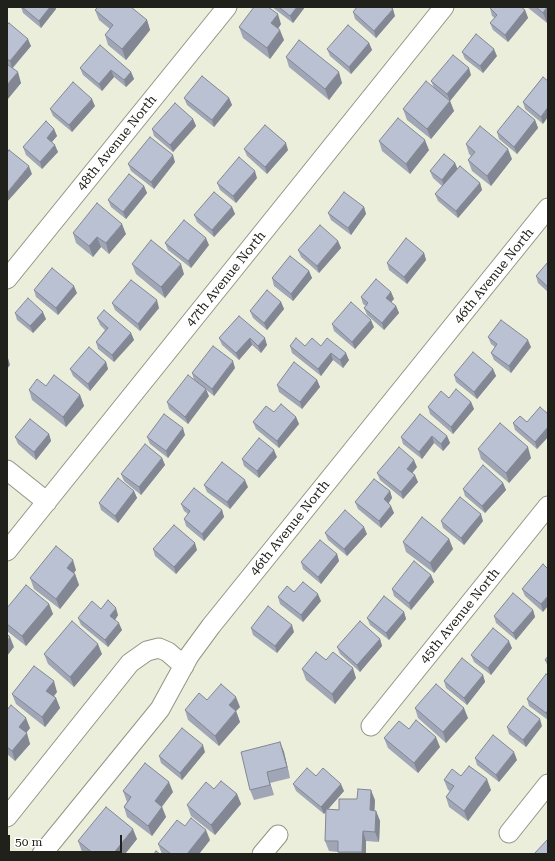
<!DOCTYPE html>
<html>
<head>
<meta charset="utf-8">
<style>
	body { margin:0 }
	#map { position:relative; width:555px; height:861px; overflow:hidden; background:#ebeedb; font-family:"Roboto Serif",serif }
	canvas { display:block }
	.frame { position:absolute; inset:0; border:8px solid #20211a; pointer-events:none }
	.scale { position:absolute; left:8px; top:835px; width:114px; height:18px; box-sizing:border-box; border:2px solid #20211a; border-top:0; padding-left:5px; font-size:12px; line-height:14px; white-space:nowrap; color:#20211a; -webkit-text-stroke:3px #fff; paint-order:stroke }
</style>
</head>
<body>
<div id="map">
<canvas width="555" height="861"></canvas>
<div class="frame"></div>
<div class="scale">50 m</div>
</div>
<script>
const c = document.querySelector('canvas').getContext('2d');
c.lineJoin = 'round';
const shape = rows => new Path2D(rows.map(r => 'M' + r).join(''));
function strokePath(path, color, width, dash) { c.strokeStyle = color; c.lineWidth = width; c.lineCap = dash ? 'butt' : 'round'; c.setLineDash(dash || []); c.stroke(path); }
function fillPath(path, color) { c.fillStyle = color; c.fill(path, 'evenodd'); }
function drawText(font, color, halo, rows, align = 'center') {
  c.font = font + ' "Roboto Serif",serif'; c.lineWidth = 4; c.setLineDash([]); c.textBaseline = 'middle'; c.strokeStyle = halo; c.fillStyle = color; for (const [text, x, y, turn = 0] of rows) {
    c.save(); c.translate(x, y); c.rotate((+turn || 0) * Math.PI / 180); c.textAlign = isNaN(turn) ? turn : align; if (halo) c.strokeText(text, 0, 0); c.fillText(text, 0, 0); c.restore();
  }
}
const minor = shape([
	[7,279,227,7],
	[7,470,47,502],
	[7,551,444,7],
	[371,726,548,506],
	[7,817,130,663,147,651,159,648,168,652,184,666],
	[509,833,548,784],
	[42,854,160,709,189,656,211,626,548,208],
	[262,854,278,835]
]);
strokePath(minor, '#929583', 21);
strokePath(minor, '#fff', 19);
fillPath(shape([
	[21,7,55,7,56,9,41,28,23,13],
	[272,7,305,7,293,23],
	[527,7,548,7,548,21,547,23],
	[490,8,525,10,528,18,508,42,493,30,490,23,495,18,492,16],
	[95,10,147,20,150,30,126,60,108,45,105,35,110,29,99,20],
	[353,12,395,16,376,38,355,19],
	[281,24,278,29,284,40,270,59,243,38,239,27],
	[7,25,31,46,13,68,21,83,7,100],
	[369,43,372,50,351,74,330,56,327,49],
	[462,52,497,56,483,73,465,59],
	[286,57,342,83,329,100,289,67],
	[80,68,131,72,134,79,126,87,114,77,102,91,83,75],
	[471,75,450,101,454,111,431,139,407,120,403,109,434,88,431,81],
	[543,77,543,124,525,109,523,102],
	[184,98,229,98,232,105,214,127,187,105],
	[95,106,72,132,53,116,50,109],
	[193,119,196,126,173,152,154,136,152,129],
	[535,120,538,128,517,154,499,139,497,132],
	[54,129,57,136,52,142,58,152,42,169,26,155,23,147],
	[379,141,429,150,410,174,382,151],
	[466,144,512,159,491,186,472,171,468,160,471,156,469,154],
	[244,149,288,150,267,174,247,156],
	[175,162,154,189,131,171,128,164],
	[455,163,457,168,480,183,482,190,458,218,438,201,435,194,442,186,433,178,430,171],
	[257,178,236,203,220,190,217,183],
	[144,186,147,193,126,219,111,207,108,200],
	[232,207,235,214,214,237,197,222,194,215],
	[364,207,366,214,351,235,331,220,328,213],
	[73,233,126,234,109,254,101,247,93,257,76,243],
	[338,241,341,248,319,273,301,257,298,250],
	[165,243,209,245,191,268,168,250],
	[424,253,426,260,407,284,389,270,387,263],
	[548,262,548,292,538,283,536,276],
	[132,264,184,274,165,298,136,274],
	[309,271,312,278,293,301,274,286,272,278],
	[34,290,77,293,58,315,36,297],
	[391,292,394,299,391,302,396,306,399,313,384,330,367,315,364,308,366,306,363,304,361,297],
	[281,302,284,309,267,330,253,318,250,311],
	[112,303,159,308,140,331,115,310],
	[15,313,46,319,33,333,17,320],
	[239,316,267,345,261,353,252,345,239,360,222,345,219,338],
	[97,318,131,333,134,340,114,362,98,349,96,342,105,330,100,325],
	[332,324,374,327,355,349,334,331],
	[488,337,531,347,511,373,494,360,491,353,495,347,491,344],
	[290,346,321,346,349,360,343,368,333,360,321,376,292,353],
	[106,362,108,369,90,391,73,376,70,369],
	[235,368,214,396,194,380,192,373],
	[493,369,496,376,477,399,456,382,454,375],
	[317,380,320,387,302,409,279,392,277,385],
	[29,390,80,395,84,406,66,427,32,400],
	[209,396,188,424,169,409,167,402],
	[449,398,471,402,474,409,453,434,430,414,428,407],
	[274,412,296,417,299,424,279,448,256,429,253,422],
	[548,414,548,437,537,449,515,430,513,423,527,422],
	[49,434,51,441,36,460,18,444,15,437],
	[185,435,168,458,150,444,147,437],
	[447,436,450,443,443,451,434,443,422,459,403,444,401,437],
	[478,449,531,458,509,483,481,459],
	[277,457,259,478,244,466,242,459],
	[162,458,165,465,141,495,124,481,121,474],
	[417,467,412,473,418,482,403,499,380,480,377,473],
	[503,483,506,490,485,513,465,496,463,489],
	[204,485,248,487,230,509,207,492],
	[134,491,137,498,118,523,101,510,99,503],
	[390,491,392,498,389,503,394,513,381,528,358,509,355,502],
	[181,504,222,510,224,517,204,541,186,526,184,519,188,514,184,511],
	[441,521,483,521,464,545,443,528],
	[325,533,367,534,347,556,328,540],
	[449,539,453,549,434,573,406,552,403,542],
	[153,549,197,550,176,574,155,556],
	[337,554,339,561,321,584,303,569,301,562],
	[543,564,543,612,525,596,522,589],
	[76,570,74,573,75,574,79,585,60,609,34,589,30,578],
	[431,575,434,582,411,610,394,596,392,589],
	[278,597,321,601,303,622,280,604],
	[49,604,53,614,26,646,7,631,7,608],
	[101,609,118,615,115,620,122,630,108,647,81,625,78,618],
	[533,610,535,617,516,640,496,623,494,616],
	[404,612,406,619,389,640,370,625,367,618],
	[251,628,294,632,277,653,253,635],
	[380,639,382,646,360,672,340,654,337,647],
	[512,648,491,675,474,662,471,655],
	[44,654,102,654,74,687,48,664],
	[548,656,548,667,545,660],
	[326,660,356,678,335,704,306,680,302,669],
	[483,675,485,682,467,705,446,688,444,681],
	[548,676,548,720,529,706,527,699],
	[57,692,54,696,56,698,60,708,45,727,16,704,12,694],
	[207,700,240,707,236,711,240,722,219,746,188,720,185,710],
	[415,708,468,718,446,743,418,718],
	[7,710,30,728,26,733,30,744,15,761,7,754],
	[542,726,526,747,509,734,507,727],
	[409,729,440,747,418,773,388,748,384,738],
	[280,742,284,752,290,778,270,783,274,795,254,800,250,790],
	[205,752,182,780,161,763,159,756],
	[475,758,517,760,499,782,477,765],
	[316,776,344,791,328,809,339,810,375,800,374,811,376,811,380,821,379,842,366,841,366,854,338,854,338,852,329,851,325,841,326,812,324,814,296,791,293,784],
	[461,776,491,790,468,821,449,807,446,797,450,791,448,790,444,780],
	[214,789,237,794,241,804,215,835,191,816,187,805],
	[123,791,173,792,162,807,166,817,152,836,127,817,124,807,127,802],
	[137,839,125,854,85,854,82,852,78,841],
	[210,840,199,854,162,854,158,844]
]), '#a0a6b5');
fillPath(shape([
	[50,7,55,7,56,9,41,28,39,21],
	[297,7,305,7,293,23,290,16],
	[547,7,548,7,548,21,547,23,543,13],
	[393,9,395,16,376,38,374,31],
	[525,10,528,18,508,42,505,35],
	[278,14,281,24,275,33,271,23],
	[147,20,150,30,126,60,122,49],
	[280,30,284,40,270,59,267,48],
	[28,39,31,46,12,68,10,61],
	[369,43,372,50,351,74,349,67],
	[494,49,497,56,483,73,480,66],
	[469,68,471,75,450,101,454,111,431,139,427,129,450,101,447,94],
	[111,70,114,77,102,91,99,84],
	[18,72,21,83,7,100,7,85],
	[131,72,134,79,126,87,124,80],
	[339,72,342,83,329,100,325,89],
	[229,98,232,105,214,127,212,120],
	[92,99,95,106,72,132,69,125],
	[548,107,548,117,543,124,541,117],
	[193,119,196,126,173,152,170,145],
	[535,120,538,128,517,154,514,147],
	[54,129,57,136,49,145,47,138],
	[425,140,429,150,410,174,406,164],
	[286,143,288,150,267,174,265,167],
	[55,145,58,152,42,169,40,162],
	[508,149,512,159,491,186,487,176],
	[173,155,175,162,154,189,151,182],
	[455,163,458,170,444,187,442,180],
	[29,166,32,174,7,202,7,193],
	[255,171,257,178,236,203,233,196],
	[480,183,482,190,458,218,456,211],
	[144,186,147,193,126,219,123,212],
	[232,207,235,214,214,237,212,230],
	[364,207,366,214,351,235,348,228],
	[122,224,126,234,109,254,106,243],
	[97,237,101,247,93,257,89,246],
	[206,238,209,245,191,268,188,261],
	[338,241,341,248,319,273,317,266],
	[424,253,426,260,407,284,404,277],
	[181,264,184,274,165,298,161,287],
	[309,271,312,278,293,301,291,294],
	[74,286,77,293,58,315,56,308],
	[391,292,394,299,388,305,386,298],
	[157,300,159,308,140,331,138,324],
	[281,302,284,309,267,330,264,323],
	[396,306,399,313,384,330,382,323],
	[43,312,46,319,33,333,30,326],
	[371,320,374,327,355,349,352,342],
	[131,333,134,340,114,362,112,355],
	[250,338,252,345,239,360,236,353],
	[265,338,267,345,261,353,258,346],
	[528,340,531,347,511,373,509,366],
	[331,353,333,360,321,376,318,369],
	[346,353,349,360,343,368,340,360],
	[8,358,10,365,7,369,7,359],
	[233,361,235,368,214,396,212,389],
	[106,362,108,369,90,391,88,384],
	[493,369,496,376,477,399,474,392],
	[317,380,320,387,302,409,300,402],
	[206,389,209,396,188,424,185,417],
	[80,395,84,406,66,427,63,417],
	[471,402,474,409,453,434,451,427],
	[296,417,299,424,279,448,277,441],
	[548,427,548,437,537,449,535,442],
	[183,428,185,435,168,458,166,451],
	[49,434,51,441,36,460,34,452],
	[432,436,434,443,422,459,419,452],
	[447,436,450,443,443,451,441,444],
	[528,447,531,458,509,483,506,473],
	[274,450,277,457,259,478,257,471],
	[162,458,165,465,141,495,139,487],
	[414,460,417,467,410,476,407,469],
	[415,475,418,482,403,499,401,492],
	[245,480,248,487,230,509,227,502],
	[503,483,506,490,485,513,482,506],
	[134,491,137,498,118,523,115,516],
	[390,491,392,498,386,506,384,499],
	[391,506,394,513,381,528,379,521],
	[222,510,224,517,204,541,202,534],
	[481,514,483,521,464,545,461,538],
	[364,527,367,534,347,556,344,549],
	[449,539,453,549,434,573,430,563],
	[195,543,197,550,176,574,174,567],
	[337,554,339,561,321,584,318,577],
	[73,560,76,570,70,578,67,568],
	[75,574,79,585,60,609,56,599],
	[431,575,434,582,411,610,409,603],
	[318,594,321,601,303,622,301,615],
	[548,596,548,606,543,612,541,604],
	[49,604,53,614,26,646,22,636],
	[116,608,118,615,113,623,110,616],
	[533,610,535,617,516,640,513,633],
	[404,612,406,619,389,640,386,633],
	[119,623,122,630,108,647,105,640],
	[292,625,294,632,277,653,275,646],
	[10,637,14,647,7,656,7,641],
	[380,639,382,646,360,672,357,665],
	[509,641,512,648,491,675,488,668],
	[98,644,102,654,74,687,70,677],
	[353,668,356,678,335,704,332,694],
	[483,675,485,682,467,705,464,698],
	[54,681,57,692,50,701,46,691],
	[236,697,240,707,232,715,229,705],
	[56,698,60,708,45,727,42,717],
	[464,708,468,718,446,743,443,732],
	[548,710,548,719,546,713],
	[236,711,240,722,219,746,215,736],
	[26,718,30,728,23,737,19,727],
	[540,719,542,726,526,747,523,740],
	[27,733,30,744,15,761,12,751],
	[436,737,440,747,418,773,414,763],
	[280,742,284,752,290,778,287,767],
	[203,745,205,752,182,780,180,773],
	[514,752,517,760,499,782,496,775],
	[267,772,270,783,274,795,270,785],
	[487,779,491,790,468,821,464,811],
	[169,782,173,792,158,811,155,801],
	[341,784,344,791,324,814,321,807],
	[371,790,375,800,374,821,370,810],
	[237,794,241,804,215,835,211,825],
	[162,807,166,817,152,836,148,826],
	[376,811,380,821,379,842,375,832],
	[133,829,137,839,125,854,113,854],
	[206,830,210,840,199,854,187,854],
	[363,831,366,841,366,854,362,854,362,852]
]), '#828793');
const building = shape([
	[22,7,50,7,39,21,22,7],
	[98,7,131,7,147,20,122,49,105,35,113,25,95,10,98,7],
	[254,7,268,7,278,14,271,23,280,30,267,48,239,27,254,7],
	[279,7,297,7,290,16,279,7],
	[357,7,390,7,393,9,374,31,353,12,357,7],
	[491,7,521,7,525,10,505,35,490,23,497,15,490,8,491,7],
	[536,7,547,7,543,13,536,7],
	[9,23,28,39,10,61,7,59,7,25,9,23],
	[348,25,369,43,349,67,327,49,348,25],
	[476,34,494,49,480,66,462,52,476,34],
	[299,40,339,72,325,89,286,57,299,40],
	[100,45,131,72,124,80,111,70,99,84,80,68,100,45],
	[453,55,469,68,447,94,431,81,453,55],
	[7,64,18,72,7,85,7,64],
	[202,76,229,98,212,120,184,98,202,76],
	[543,77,548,81,548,107,541,117,523,102,543,77],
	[426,81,450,101,427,129,403,109,426,81],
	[73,82,92,99,69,125,50,109,73,82],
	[175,103,193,119,170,145,152,129,175,103],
	[518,106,535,120,514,147,497,132,518,106],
	[398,118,425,140,406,164,379,141,398,118],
	[46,121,54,129,47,138,55,145,40,162,23,147,46,121],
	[265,125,286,143,265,167,244,149,265,125],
	[480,126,508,149,487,176,468,160,475,152,466,144,480,126],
	[150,137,173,155,151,182,128,164,150,137],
	[9,150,29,166,7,193,7,153,9,150],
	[444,154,455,163,442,180,430,171,444,154],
	[239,157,255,171,233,196,217,183,239,157],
	[460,166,480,183,456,211,435,194,460,166],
	[129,174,144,186,123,212,108,200,129,174],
	[214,192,232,207,212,230,194,215,214,192],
	[344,192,364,207,348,228,328,213,344,192],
	[97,203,122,224,106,243,97,237,89,246,73,233,97,203],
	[184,220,206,238,188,261,165,243,184,220],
	[320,225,338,241,317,266,298,250,320,225],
	[406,238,424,253,404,277,387,263,406,238],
	[151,240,181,264,161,287,132,264,151,240],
	[290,256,309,271,291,294,272,278,290,256],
	[548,262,548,287,536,276,548,262],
	[52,268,74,286,56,308,34,290,52,268],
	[376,279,391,292,386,298,396,306,382,323,364,308,368,303,361,297,376,279],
	[131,280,157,300,138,324,112,303,131,280],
	[267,290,281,302,264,323,250,311,267,290],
	[28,298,43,312,30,326,15,313,28,298],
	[351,302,371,320,352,342,332,324,351,302],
	[104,310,131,333,112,355,96,342,108,328,97,318,104,310],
	[239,316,265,338,258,346,250,338,236,353,219,338,239,316],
	[501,320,528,340,509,366,491,353,497,344,488,337,501,320],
	[296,338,305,346,312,338,321,346,327,338,346,353,340,360,331,353,318,369,290,346,296,338],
	[213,346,233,361,212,389,192,373,213,346],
	[89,347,106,362,88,384,70,369,89,347],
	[473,352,493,369,474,392,454,375,473,352],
	[294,362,317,380,300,402,277,385,294,362],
	[54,375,80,395,63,417,29,390,37,379,46,386,54,375],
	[188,375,206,389,185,417,167,402,188,375],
	[456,389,471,402,451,427,428,407,441,391,449,398,456,389],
	[281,404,296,417,277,441,253,422,266,406,274,412,281,404],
	[540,407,548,414,548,427,535,442,513,423,520,416,527,422,540,407],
	[164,414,183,428,166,451,147,437,164,414],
	[420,414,447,436,441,444,432,436,419,452,401,437,420,414],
	[30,419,49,434,34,452,15,437,30,419],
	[500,423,528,447,506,473,478,449,500,423],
	[259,438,274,450,257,471,242,459,259,438],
	[145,444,162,458,139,487,121,474,145,444],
	[399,447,414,460,407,469,415,475,401,492,377,473,399,447],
	[222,462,245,480,227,502,204,485,222,462],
	[483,465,503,483,482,506,463,489,483,465],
	[118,478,134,491,115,516,99,503,118,478],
	[374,479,390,491,384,499,391,506,379,521,355,502,374,479],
	[194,488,222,510,202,534,184,519,190,511,181,504,194,488],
	[460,497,481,514,461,538,441,521,460,497],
	[345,510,364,527,344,549,325,533,345,510],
	[422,517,449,539,430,563,403,542,422,517],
	[174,525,195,543,174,567,153,549,174,525],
	[320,540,337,554,318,577,301,562,320,540],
	[56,546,73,560,67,568,75,574,56,599,30,578,56,546],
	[414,561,431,575,409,603,392,589,414,561],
	[543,564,548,569,548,596,541,604,522,589,543,564],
	[303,582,318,594,301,615,278,597,287,586,294,592,303,582],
	[26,585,49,604,22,636,7,624,7,608,26,585],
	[513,593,533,610,513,633,494,616,513,593],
	[384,596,404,612,386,633,367,618,384,596],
	[108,600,116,608,110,616,119,623,105,640,78,618,92,601,101,609,108,600],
	[268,606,292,625,275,646,251,628,268,606],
	[72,621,98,644,70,677,44,654,72,621],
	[360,621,380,639,357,665,337,647,360,621],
	[493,628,509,641,488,668,471,655,493,628],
	[7,634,10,637,7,641,7,634],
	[316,652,326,660,333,652,353,668,332,694,302,669,316,652],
	[548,656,548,662,545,660,548,656],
	[462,658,483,675,464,698,444,681,462,658],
	[34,666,54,681,46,691,56,698,42,717,12,694,34,666],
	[546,674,548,676,548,710,546,713,527,699,546,674],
	[221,684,236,697,229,705,236,711,215,736,185,710,199,693,207,700,221,684],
	[436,684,464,708,443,732,415,708,436,684],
	[11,705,26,718,19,727,27,733,12,751,7,747,7,710,11,705],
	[523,706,540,719,523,740,507,727,523,706],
	[416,720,436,737,414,763,384,738,399,721,409,729,416,720],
	[182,728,203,745,180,773,159,756,182,728],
	[493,735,514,752,496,775,475,758,493,735],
	[280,742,287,767,267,772,270,785,250,790,241,752,280,742],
	[145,763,169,782,155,801,162,807,148,826,124,807,131,797,123,791,145,763],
	[469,766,487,779,464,811,446,797,454,786,444,780,452,769,461,776,469,766],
	[307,768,316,776,323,768,341,784,321,807,293,784,307,768],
	[221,781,237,794,211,825,187,805,206,782,214,789,221,781],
	[358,789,371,790,370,810,376,811,375,832,363,831,362,852,338,852,338,841,325,841,326,809,339,810,339,799,357,799,358,789],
	[106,807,133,829,113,854,94,854,78,841,106,807],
	[191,818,206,830,187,854,171,854,158,844,177,820,185,826,191,818],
	[548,839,548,854,534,854,548,839],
	[156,851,160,854,154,854,156,851]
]);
fillPath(building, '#bac1d2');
strokePath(building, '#828793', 1);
drawText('13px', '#20211a', '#fff', [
	["48th Avenue North",117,143,-51],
	["46th Avenue North",494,276,-51],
	["47th Avenue North",226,279,-51],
	["46th Avenue North",290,528,-51],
	["45th Avenue North",460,616,-51]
]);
</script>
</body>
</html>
